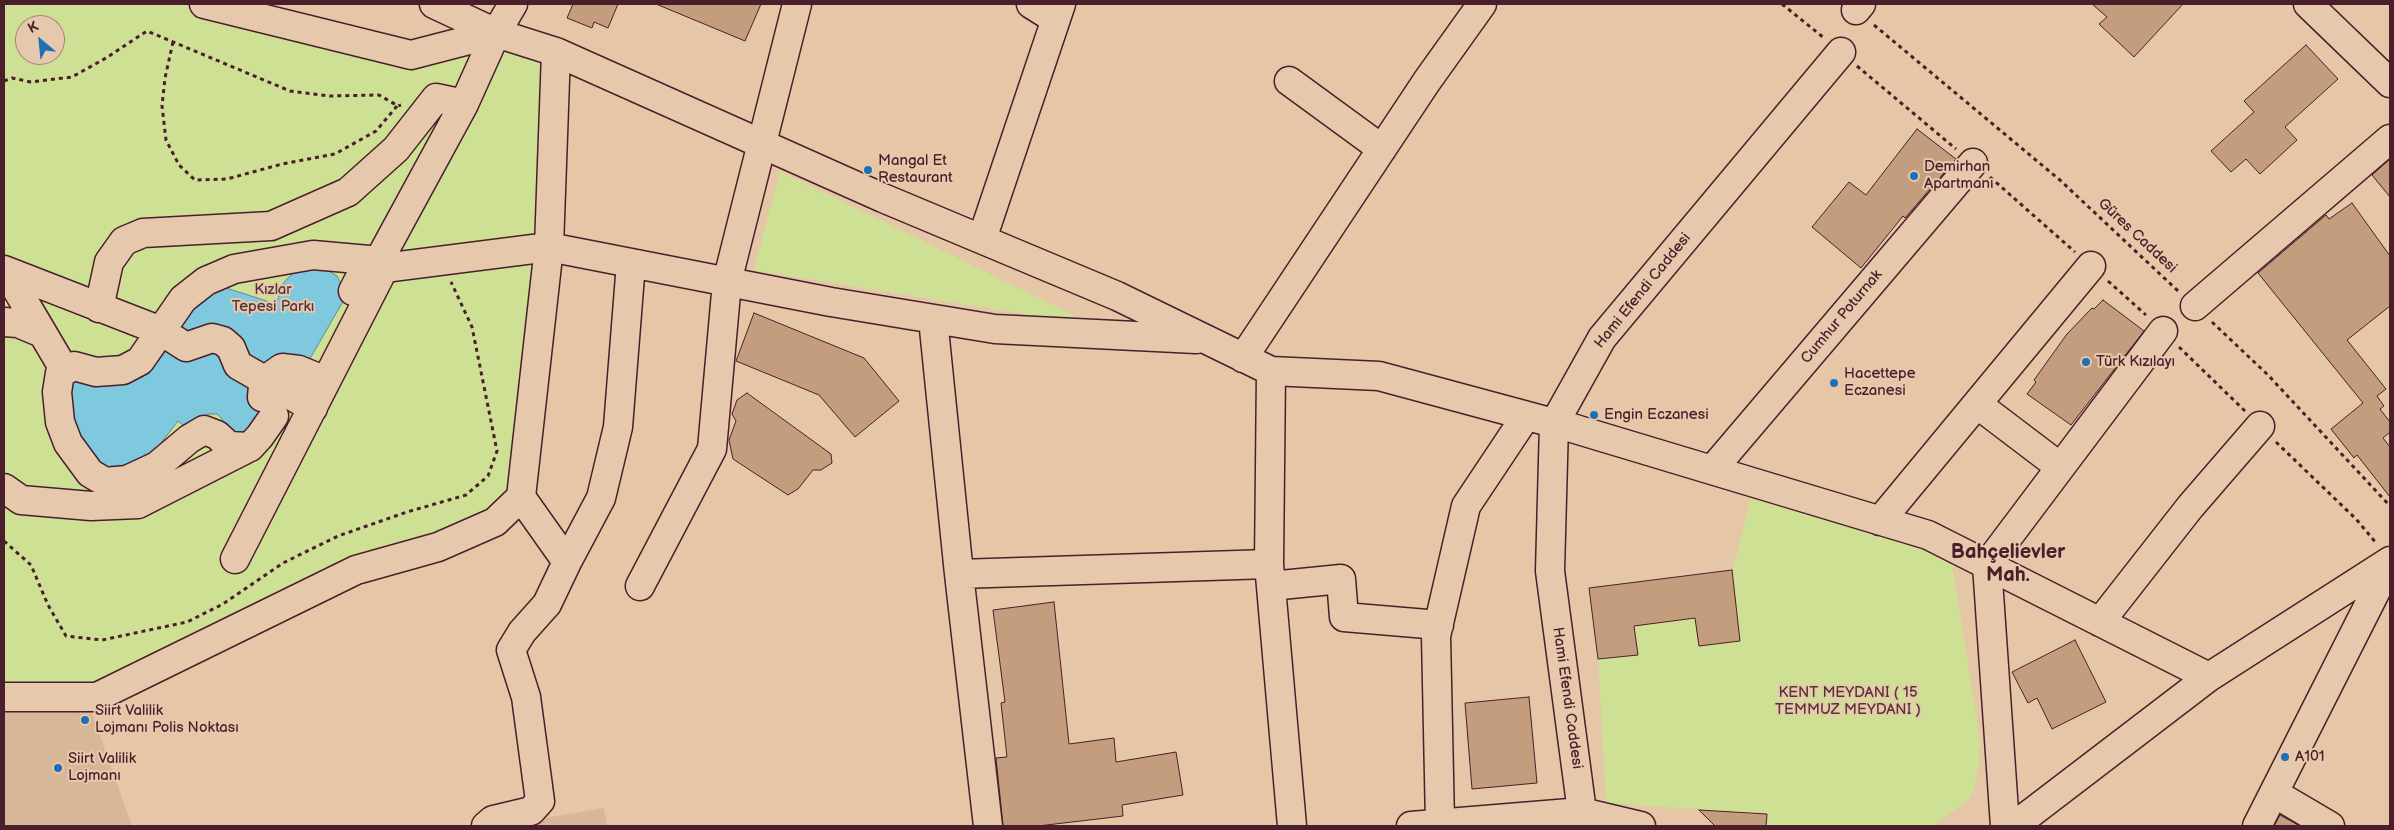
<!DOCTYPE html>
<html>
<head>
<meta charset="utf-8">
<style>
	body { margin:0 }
	#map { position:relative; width:2394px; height:830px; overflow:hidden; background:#e5c6a7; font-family:"Balsamiq Sans",sans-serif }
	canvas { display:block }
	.frame { position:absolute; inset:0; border:5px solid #4a1f2b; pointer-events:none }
	.north { position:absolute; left:15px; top:15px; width:50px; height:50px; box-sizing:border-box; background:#e6c8ac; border:1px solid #a88478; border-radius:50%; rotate:332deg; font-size:14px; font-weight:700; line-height:20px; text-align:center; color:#4a1f2b }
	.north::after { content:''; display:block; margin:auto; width:18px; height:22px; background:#1f6fb2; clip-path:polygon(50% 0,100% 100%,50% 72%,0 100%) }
</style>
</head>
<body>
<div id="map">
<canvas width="2394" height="830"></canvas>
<div class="frame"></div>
<div class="north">K</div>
</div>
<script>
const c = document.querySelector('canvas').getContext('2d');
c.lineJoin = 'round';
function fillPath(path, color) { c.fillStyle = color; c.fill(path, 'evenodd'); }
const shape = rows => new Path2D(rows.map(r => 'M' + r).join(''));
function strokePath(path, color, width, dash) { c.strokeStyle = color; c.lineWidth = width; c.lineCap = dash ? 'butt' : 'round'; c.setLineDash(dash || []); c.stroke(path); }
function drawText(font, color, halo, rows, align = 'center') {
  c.font = font + ' "Balsamiq Sans",sans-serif'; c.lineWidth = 4; c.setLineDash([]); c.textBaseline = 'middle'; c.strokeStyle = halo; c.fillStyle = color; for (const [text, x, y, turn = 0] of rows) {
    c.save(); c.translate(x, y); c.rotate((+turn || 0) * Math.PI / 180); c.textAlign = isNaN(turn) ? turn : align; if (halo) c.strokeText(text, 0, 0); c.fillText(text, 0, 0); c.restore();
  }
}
fillPath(shape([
	[4,707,91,710,132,826,4,826],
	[604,808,607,826,500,826]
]), '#d8b799');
fillPath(shape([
	[4,4,204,4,411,55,496,33,556,52,521,497,97,697,4,697],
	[25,25,55,25,55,55,25,55],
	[780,171,1096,326,754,270],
	[1753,487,1951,557,1976,714,1980,742,1979,763,1975,787,1969,799,1933,826,1749,826,1754,813,1606,803,1598,659,1638,655,1634,626,1695,618,1699,646,1740,641,1732,570,1738,551]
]), '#cee094');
const water = shape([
	[321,266,337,276,344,290,345,298,304,369,261,410,242,438,227,433,222,419,217,414,207,414,190,431,178,421,144,465,106,470,75,439,66,383,72,377,117,383,137,379,152,369,163,355,177,327,193,302,213,289,226,288,276,304,284,282,295,271,321,266]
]);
fillPath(water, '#7ec9de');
strokePath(water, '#698596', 1);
const building = shape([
	[573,4,618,4,608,28,594,22,592,28,567,18,573,4],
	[656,4,761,4,745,41,656,4],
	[2092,4,2183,4,2134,57,2099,24,2107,17,2092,4],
	[2306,45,2338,79,2285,127,2297,140,2260,174,2246,159,2231,172,2211,151,2254,112,2244,101,2306,45],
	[1917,129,1956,159,1905,218,1903,216,1861,268,1812,227,1849,182,1866,195,1917,129],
	[2390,159,2390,197,2372,175,2390,159],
	[2352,203,2390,256,2390,306,2347,340,2386,389,2377,396,2384,406,2380,409,2390,422,2390,432,2383,438,2390,447,2390,497,2357,455,2354,458,2331,429,2363,403,2258,273,2326,215,2329,219,2352,203],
	[2103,300,2144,331,2071,425,2027,394,2036,382,2034,380,2067,334,2092,308,2094,309,2103,300],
	[754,313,864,358,899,401,855,437,819,395,736,361,754,313],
	[747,393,831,454,832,463,821,470,813,470,798,489,788,495,733,459,729,440,736,421,732,414,737,400,747,393],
	[1732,570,1740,641,1699,646,1695,618,1634,626,1638,655,1598,659,1589,588,1732,570],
	[1054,602,1069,744,1114,738,1116,762,1176,752,1183,795,1122,805,1123,816,1038,826,1003,826,996,758,1007,757,1001,703,1005,702,993,610,1054,602],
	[2075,640,2106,702,2052,729,2037,698,2028,703,2012,672,2075,640],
	[1529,697,1537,783,1472,789,1465,703,1529,697],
	[1699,810,1767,814,1766,826,1715,826,1699,810],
	[2280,815,2300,826,2274,826,2280,815]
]);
fillPath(building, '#c49d7e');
strokePath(building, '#4a1f2b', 1);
const minor = shape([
	[204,4,411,55,496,33],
	[434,4,496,33,556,52,883,198,1117,296,1271,371,1379,376,1572,428,1928,535,2209,677],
	[1031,4,1055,19],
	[2308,4,2390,83],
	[1856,10,1861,4],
	[1289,81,1382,149],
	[982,239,1061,4],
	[377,264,464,104],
	[4,270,161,331,186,347,212,338,223,341,231,348,238,365,313,408],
	[6,271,65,371],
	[2195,306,2390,139],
	[99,308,109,262,124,241,143,233,271,226,348,192,396,149,436,98,464,104,496,33,513,4],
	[933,319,959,574,988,826],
	[4,322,18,323,42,333],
	[1243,358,1427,81,1482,4],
	[1271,371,1269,564,1292,826],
	[262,397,263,386,268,378,282,368,299,370,326,381],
	[1977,404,2060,467],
	[274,416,260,436,250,447,229,446,217,435,204,430,189,439,157,466,127,480,105,482,90,473,68,443,60,422,57,392,60,373,74,366,96,372,123,370,140,361,183,299,206,281,234,269,313,255,369,260,353,291],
	[157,466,138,504,250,447],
	[1712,470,1973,163],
	[4,488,21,500,91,506,138,504],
	[521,497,567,562,601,498,618,427,631,263],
	[1880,521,2091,266],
	[235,559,384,268,549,247,831,302,995,329,1196,339],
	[959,574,1269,564],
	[640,586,712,449,727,282,797,4],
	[1271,586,1341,579,1344,617,1439,625],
	[2100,622,2190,507,2260,426],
	[4,697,97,697,356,570,438,547,495,522,521,497,549,247,556,52],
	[2274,793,2330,826],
	[1582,812,1550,571,1554,424,1602,338,1841,52],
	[1440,823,1436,636,1466,506,1526,416],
	[486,826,493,820,531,811,540,801,526,697,511,650,522,632,547,604,567,562],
	[2005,826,1987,565,2163,331],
	[2014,826,2209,677,2390,561],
	[2257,826,2390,563]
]);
const major = shape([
	[1411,826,1582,812,1641,826]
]);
strokePath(minor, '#4a1f2b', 31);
strokePath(major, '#4a1f2b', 31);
strokePath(shape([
	[1782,4,1824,38],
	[1874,25,2061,181,2178,291],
	[173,42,165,78,162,106,166,140,179,165,195,180,227,179,282,164,335,154,376,131,397,106],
	[1857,66,1956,149],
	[4,81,12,78,31,82,72,77,106,58,147,31,290,91,330,96,379,95,398,106,401,105],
	[1990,177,2075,252],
	[2108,281,2146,315],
	[2212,322,2268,375,2390,506],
	[2179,347,2245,411],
	[2276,442,2356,519,2377,544],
	[4,541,31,565,48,605,66,636,102,640,187,622,223,604,283,563,338,536,407,512,466,495,488,476,497,451,472,327,451,282]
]), '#4a1f2b', 3, [4, 4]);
strokePath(minor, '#e6c8ac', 28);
strokePath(major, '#e6c8ac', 28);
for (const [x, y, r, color] of [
	[868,170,5,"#1f6fb2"],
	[1914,176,5,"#1f6fb2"],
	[2086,362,5,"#1f6fb2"],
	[1834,383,5,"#1f6fb2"],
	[1594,415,5,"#1f6fb2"],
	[85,720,5,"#1f6fb2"],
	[2285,757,5,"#1f6fb2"],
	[58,768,5,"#1f6fb2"]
]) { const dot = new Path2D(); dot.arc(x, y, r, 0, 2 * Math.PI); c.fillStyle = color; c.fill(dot); strokePath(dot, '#e6c8ac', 2); }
drawText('15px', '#4a1f2b', '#e6c8ac', [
	["Mangal Et",878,161],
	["Restaurant",878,178],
	["Demirhan",1924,167],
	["Apartmanı",1924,184],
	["Türk Kızılayı",2096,362],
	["Hacettepe",1844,374],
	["Eczanesi",1844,391],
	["Engin Eczanesi",1604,415],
	["Siirt Valilik",95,711],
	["Lojmanı Polis Noktası",95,728],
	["A101",2295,757],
	["Siirt Valilik",68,759],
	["Lojmanı",68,776]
], 'left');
drawText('15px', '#4a1f2b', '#e6c8ac', [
	["Güres Caddesi",2137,236,43],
	["Hami Efendi Caddesi",1643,291,-51],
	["Cumhur Poturnak",1842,317,-50],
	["Hami Efendi Caddesi",1567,698,82]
]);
drawText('15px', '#573236', '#e6c8ac', [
	["Kızlar",273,290],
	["Tepesi Parkı",273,307],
	["KENT MEYDANI ( 15",1848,693],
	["TEMMUZ MEYDANI )",1848,710]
]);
drawText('bold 20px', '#4a1f2b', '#e6c8ac', [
	["Bahçelievler",2008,553],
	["Mah.",2008,576]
]);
</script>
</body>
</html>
